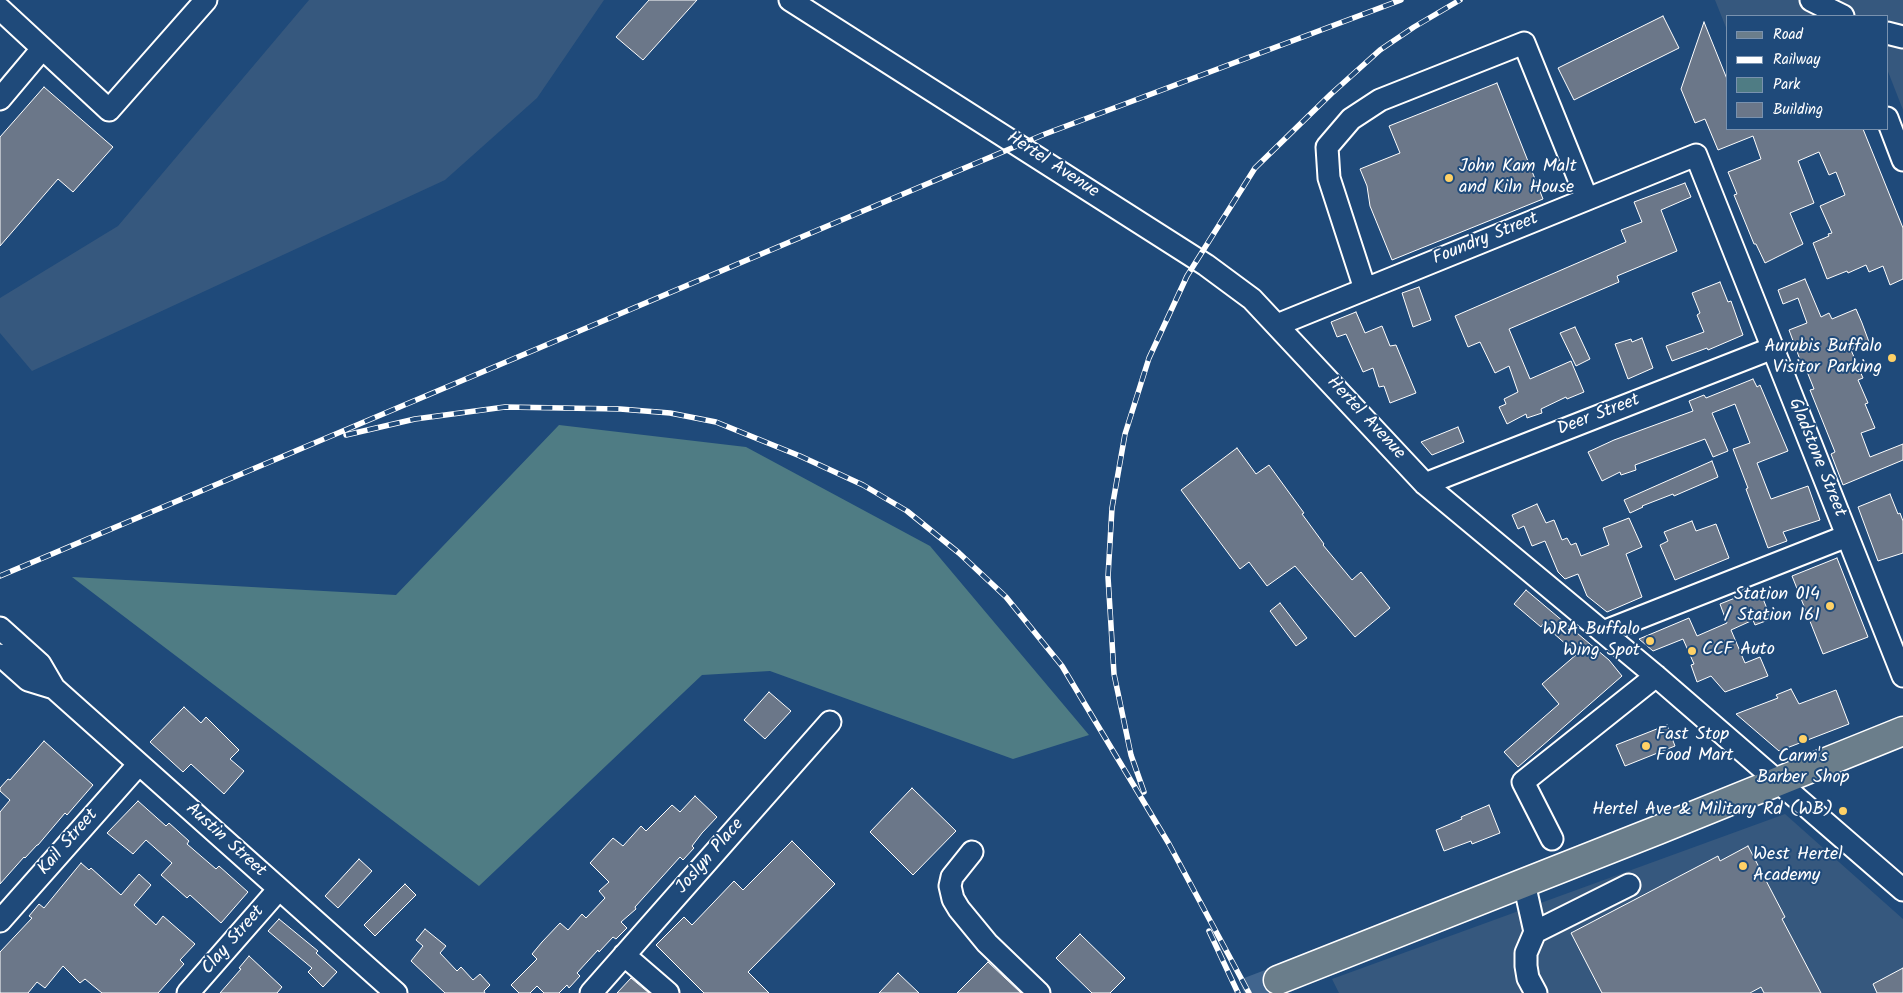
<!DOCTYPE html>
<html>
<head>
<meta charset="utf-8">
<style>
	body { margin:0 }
	#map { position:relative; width:1903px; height:993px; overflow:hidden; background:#1f4a7a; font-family:Kalam,sans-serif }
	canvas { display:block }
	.legend { position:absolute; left:1726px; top:15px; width:162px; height:115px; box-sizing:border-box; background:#1f4a7a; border:1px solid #7992af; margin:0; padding:6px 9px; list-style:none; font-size:15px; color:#fff }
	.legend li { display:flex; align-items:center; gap:10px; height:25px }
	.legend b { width:25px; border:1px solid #7992af }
</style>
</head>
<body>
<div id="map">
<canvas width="1903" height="993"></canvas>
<ul class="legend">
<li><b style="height:6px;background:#6b7e8b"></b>Road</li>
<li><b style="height:6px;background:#fff"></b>Railway</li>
<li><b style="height:14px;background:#4f7c84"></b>Park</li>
<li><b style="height:14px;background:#6b7789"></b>Building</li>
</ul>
</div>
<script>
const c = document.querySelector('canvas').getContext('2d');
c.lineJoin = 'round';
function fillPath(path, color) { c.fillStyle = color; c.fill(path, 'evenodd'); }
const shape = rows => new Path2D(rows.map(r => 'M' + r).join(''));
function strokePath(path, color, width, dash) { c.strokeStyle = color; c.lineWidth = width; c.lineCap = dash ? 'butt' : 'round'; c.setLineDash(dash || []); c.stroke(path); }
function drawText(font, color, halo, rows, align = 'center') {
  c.font = font + ' Kalam,sans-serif'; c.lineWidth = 4; c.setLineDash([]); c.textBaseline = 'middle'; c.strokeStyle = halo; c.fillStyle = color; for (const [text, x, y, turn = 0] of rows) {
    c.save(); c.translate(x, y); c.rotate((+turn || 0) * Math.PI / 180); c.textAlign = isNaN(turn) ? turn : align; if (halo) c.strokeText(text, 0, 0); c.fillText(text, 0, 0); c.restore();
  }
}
fillPath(shape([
	[309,0,604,0,537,98,445,180,32,371,0,333,0,298,118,226],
	[1715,0,1903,0,1903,110,1887,69,1887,16,1727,16,1727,30],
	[1785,814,1903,919,1903,993,1339,993,1332,979]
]), '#36587e');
fillPath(shape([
	[559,425,746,447,930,546,1089,735,1013,759,770,671,702,675,479,886,72,577,396,595]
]), '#4f7c84');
const building = shape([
	[649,0,697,0,643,60,616,37,649,0],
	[1663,16,1679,48,1574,100,1558,68,1663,16],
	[1704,22,1727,79,1727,129,1863,129,1903,228,1903,279,1890,285,1883,266,1869,272,1866,265,1848,273,1847,271,1827,279,1813,243,1829,236,1828,234,1832,233,1820,206,1845,195,1836,172,1829,175,1819,152,1798,161,1814,203,1790,213,1803,244,1765,263,1756,244,1754,244,1734,195,1737,194,1728,172,1761,159,1753,136,1718,150,1705,119,1695,123,1681,89,1704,22],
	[1497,83,1543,199,1392,260,1370,206,1367,186,1360,169,1400,153,1389,126,1497,83],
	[44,87,113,147,73,192,58,179,0,246,0,137,44,87],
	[1685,183,1691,197,1661,210,1677,251,1617,276,1619,282,1509,329,1530,379,1571,361,1584,392,1567,399,1566,397,1541,409,1542,413,1527,418,1526,414,1507,424,1499,407,1506,404,1504,399,1518,392,1509,366,1495,373,1480,342,1468,347,1455,316,1626,242,1621,230,1642,222,1634,202,1685,183],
	[1805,279,1821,317,1829,313,1832,319,1856,309,1862,323,1869,342,1851,350,1863,378,1858,380,1868,403,1865,404,1875,428,1861,433,1870,457,1903,444,1903,460,1843,485,1831,454,1835,452,1810,390,1814,389,1804,364,1802,365,1789,330,1807,323,1798,298,1783,304,1778,290,1805,279],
	[1720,282,1728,302,1731,301,1743,335,1708,350,1707,348,1672,361,1666,346,1704,332,1697,315,1700,313,1692,293,1720,282],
	[1419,287,1431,320,1413,327,1402,293,1419,287],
	[1356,312,1365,333,1382,326,1390,346,1396,345,1416,393,1390,403,1384,386,1379,387,1373,368,1363,372,1346,334,1337,337,1331,322,1356,312],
	[1575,327,1590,359,1576,366,1560,333,1575,327],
	[1642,338,1653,368,1628,379,1615,344,1631,339,1632,342,1642,338],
	[1753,379,1757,387,1760,385,1788,451,1757,463,1771,499,1808,486,1820,520,1783,532,1787,541,1768,548,1746,489,1748,488,1733,449,1750,443,1735,404,1712,413,1728,451,1713,457,1705,439,1635,465,1636,470,1621,475,1620,472,1602,481,1588,452,1614,440,1693,411,1689,401,1704,395,1706,398,1753,379],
	[1458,427,1464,442,1432,455,1421,442,1458,427],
	[1237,448,1256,474,1269,465,1304,513,1302,514,1324,544,1323,545,1352,580,1361,572,1390,608,1355,637,1295,566,1267,586,1249,562,1240,569,1181,490,1237,448],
	[1712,461,1718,477,1674,496,1673,494,1642,506,1643,507,1630,513,1624,500,1712,461],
	[1890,494,1898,514,1900,513,1903,521,1903,553,1878,561,1858,507,1890,494],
	[1537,504,1546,523,1554,520,1562,540,1567,538,1571,545,1576,543,1581,556,1609,545,1603,528,1629,518,1642,547,1626,554,1642,597,1607,612,1587,596,1578,574,1565,579,1558,572,1545,541,1532,546,1524,526,1518,529,1512,515,1537,504],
	[1692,521,1696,531,1716,524,1729,558,1675,580,1660,545,1668,541,1664,532,1692,521],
	[1837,558,1868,637,1823,654,1792,576,1837,558],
	[1526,590,1609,660,1622,676,1518,767,1504,752,1559,704,1542,684,1577,654,1543,624,1541,627,1514,604,1526,590],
	[1760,591,1771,619,1755,625,1753,620,1731,630,1745,663,1760,657,1768,676,1725,692,1711,676,1697,682,1691,665,1694,664,1683,639,1653,651,1639,639,1689,618,1697,636,1727,623,1720,604,1735,598,1736,600,1760,591],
	[1280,603,1307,638,1296,646,1270,611,1280,603],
	[1791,689,1799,704,1836,690,1849,724,1779,751,1736,714,1778,698,1776,695,1791,689],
	[769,692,791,711,765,739,744,720,769,692],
	[184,707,201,723,206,717,239,750,230,759,244,771,224,794,191,764,183,772,150,742,184,707],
	[1667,725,1675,746,1625,766,1616,745,1667,725],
	[44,741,93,785,67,815,65,813,38,845,37,845,25,858,24,857,0,884,0,812,10,800,0,791,0,788,8,779,10,780,44,741],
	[912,788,956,831,913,875,870,832,912,788],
	[695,796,717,817,702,833,692,846,694,848,683,860,680,857,635,907,636,909,621,922,627,928,616,939,613,937,599,952,598,950,577,973,580,976,569,988,567,985,559,993,544,993,537,986,530,993,519,993,511,985,537,959,532,954,542,942,560,923,568,930,582,914,586,918,605,898,599,891,609,882,590,863,613,838,623,846,641,826,646,831,672,805,680,812,695,796],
	[138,801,166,826,169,823,189,841,187,844,216,869,219,866,248,892,221,923,190,895,187,898,161,875,172,863,146,840,133,854,107,833,138,801],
	[1489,805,1500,833,1472,844,1471,841,1444,851,1436,830,1462,819,1461,817,1489,805],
	[792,841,835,884,748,972,769,993,704,993,656,945,684,917,692,925,734,881,743,890,792,841],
	[1748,846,1785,917,1782,919,1821,993,1764,993,1761,987,1750,993,1602,993,1571,933,1718,856,1720,861,1748,846],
	[359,859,372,871,338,908,325,896,359,859],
	[81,863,89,870,91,868,121,895,139,874,151,885,134,905,156,925,163,916,195,944,180,960,184,964,158,993,102,993,85,979,80,983,63,966,45,988,37,982,28,993,0,993,0,952,32,918,29,916,39,904,44,908,81,863],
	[405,884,416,895,375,936,364,925,405,884],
	[279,919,318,951,316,953,337,972,323,987,308,972,312,968,268,931,279,919],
	[425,929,446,946,440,953,457,971,461,967,473,980,480,974,490,985,484,991,485,993,445,993,411,961,423,946,416,940,425,929],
	[1080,934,1125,978,1110,993,1092,993,1056,958,1080,934],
	[249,956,282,987,277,993,220,993,241,969,239,968,249,956],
	[988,962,1021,993,957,993,988,962],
	[1903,968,1903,993,1877,993,1873,984,1903,968],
	[898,973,919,993,879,993,898,973],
	[631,978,649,993,617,993,631,978]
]);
fillPath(building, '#6b7789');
strokePath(building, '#fff', 1);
strokePath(shape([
	[1244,993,1278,980]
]), '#41658e', 28, [28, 14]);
const minor = shape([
	[790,0,1206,265,1252,299,1425,484,1656,676,1903,890],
	[1811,0,1843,16],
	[0,9,109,110,206,0],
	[1887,33,1903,37],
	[0,99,42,49],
	[1887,118,1903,160],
	[1365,289,1329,178,1327,147,1351,119,1380,100,1524,43,1587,199],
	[1277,325,1696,155,1903,676],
	[1425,484,1773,348],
	[0,628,40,664,54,688,396,993],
	[1603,632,1847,536],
	[0,655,28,680,54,688],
	[1552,839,1523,782,1656,676],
	[972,852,952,877,950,886,953,899,959,909,987,943,1039,993],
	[1524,883,1535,932,1526,953,1526,966,1528,978,1536,993],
	[0,921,139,764],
	[1535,932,1629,885],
	[624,955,668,993],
	[188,993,279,889],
	[591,993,830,722]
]);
const major = shape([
	[1278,980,1658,830,1903,731]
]);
strokePath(minor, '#fff', 25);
strokePath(major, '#fff', 31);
strokePath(minor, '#1f4a7a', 21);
strokePath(major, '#6b7e8b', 28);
const rail = shape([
	[346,435,415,419,505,407,620,409,670,413,716,422,800,456,863,485,907,511,959,553,1006,597,1062,666,1169,844,1249,993],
	[0,576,1045,134,1401,0],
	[1144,792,1131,755,1114,674,1108,577,1112,508,1125,434,1149,358,1187,276,1255,168,1331,94,1380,50,1414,27,1460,0],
	[1209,931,1238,993]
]);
strokePath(rail, '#fff', 5.5);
strokePath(rail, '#1f4a7a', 4, [11]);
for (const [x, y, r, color] of [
	[1449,178,5,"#ffd166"],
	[1892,358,5,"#ffd166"],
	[1830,606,5,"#ffd166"],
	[1650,641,5,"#ffd166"],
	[1692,651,5,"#ffd166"],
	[1803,739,5,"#ffd166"],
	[1646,746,5,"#ffd166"],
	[1843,811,5,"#ffd166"],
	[1743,866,5,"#ffd166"]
]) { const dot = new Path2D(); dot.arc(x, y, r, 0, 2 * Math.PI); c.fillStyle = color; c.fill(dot); strokePath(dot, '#1f4a7a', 2); }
drawText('18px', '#fff', '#1f4a7a', [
	["Hertel Avenue",1052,166,33],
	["Foundry Street",1486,240,-22],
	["Deer Street",1599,416,-21],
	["Hertel Avenue",1365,419,47],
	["Gladstone Street",1816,458,68],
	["Austin Street",225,841,42],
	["Kail Street",69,843,-49],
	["Joslyn Place",711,857,-49],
	["Clay Street",234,941,-49]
]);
drawText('18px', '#fff', '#1f4a7a', [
	["John Kam Malt",1459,168],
	["and Kiln House",1459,189],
	["Aurubis Buffalo",1882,348,"right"],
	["Visitor Parking",1882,369,"right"],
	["Station 014",1820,596,"right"],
	["/ Station 161",1820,617,"right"],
	["WRA Buffalo",1640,631,"right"],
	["Wing Spot",1640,652,"right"],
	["CCF Auto",1702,651],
	["Fast Stop",1656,736],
	["Food Mart",1656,757],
	["Carm's",1803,758,"center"],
	["Barber Shop",1803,779,"center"],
	["Hertel Ave & Military Rd (WB)",1833,811,"right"],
	["West Hertel",1753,856],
	["Academy",1753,877]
], 'left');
</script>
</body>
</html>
